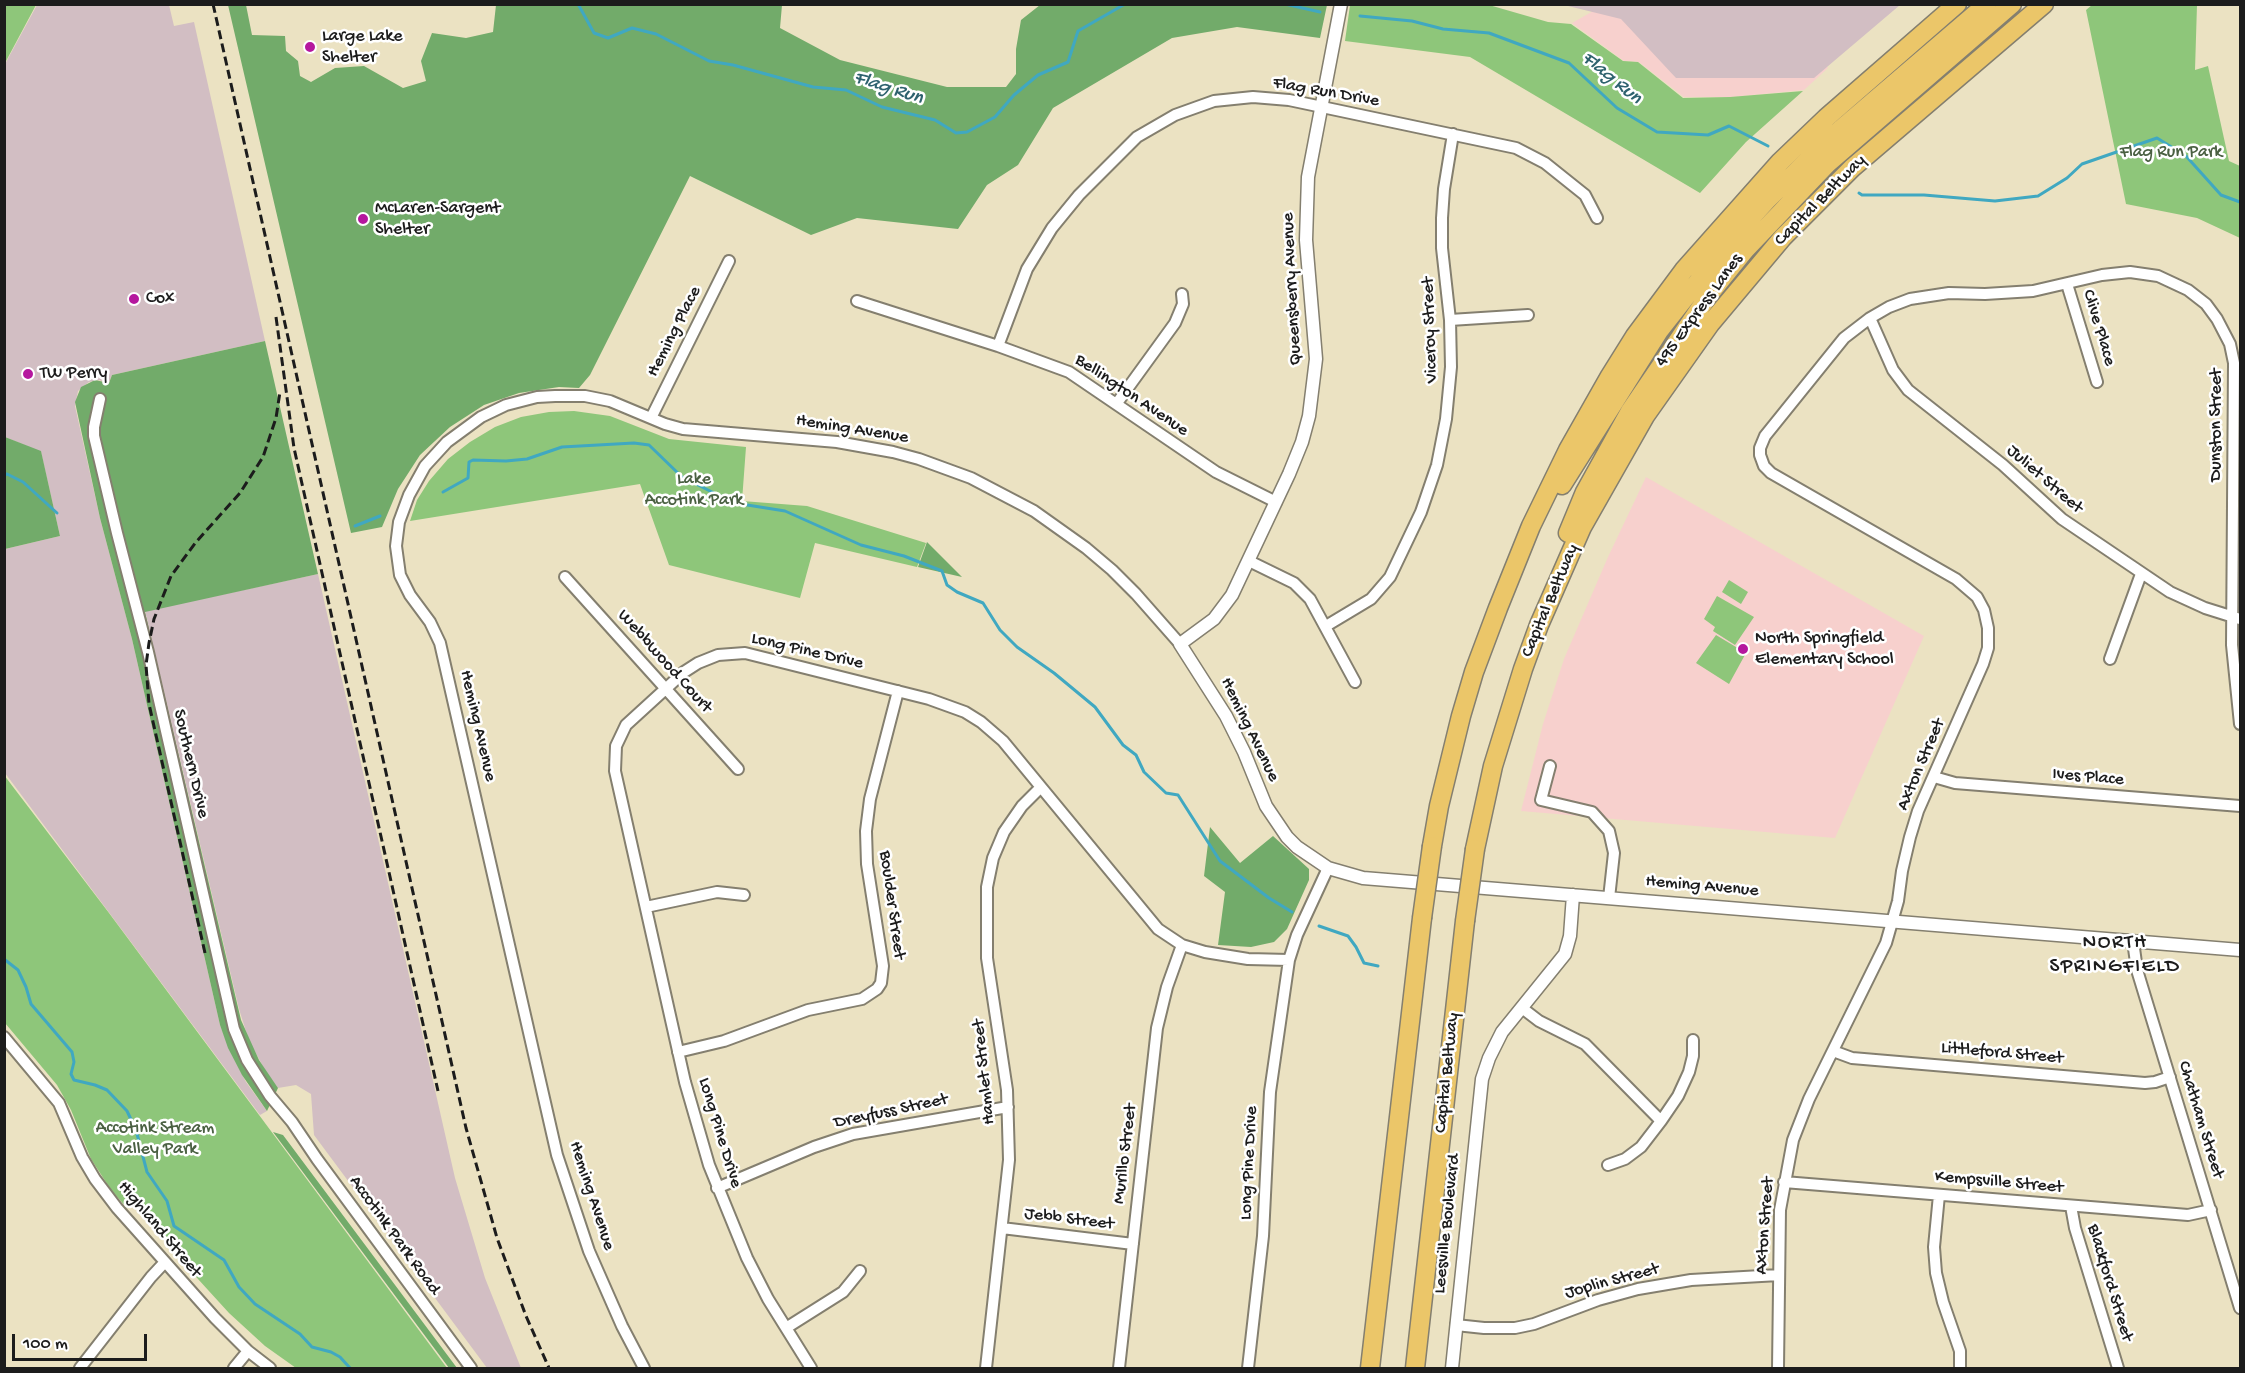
<!DOCTYPE html>
<html>
<head>
<meta charset="utf-8">
<style>
	body { margin:0 }
	#map { position:relative; width:2245px; height:1373px; overflow:hidden; background:#ebe2c2; font-family:"Gochi Hand",sans-serif }
	canvas { display:block }
	.frame { position:absolute; inset:0; border:6px solid #1c1c1c; pointer-events:none }
	.scale { position:absolute; left:12px; top:1334px; width:135px; height:27px; box-sizing:border-box; border:3px solid #1c1c1c; border-top:0; padding-left:8px; font-size:18px; line-height:21px; white-space:nowrap; color:#1c1c1c; -webkit-text-stroke:4px #fff; paint-order:stroke }
</style>
</head>
<body>
<div id="map">
<canvas width="2245" height="1373"></canvas>
<div class="frame"></div>
<div class="scale">100 m</div>
</div>
<script>
const c = document.querySelector('canvas').getContext('2d');
c.lineJoin = 'round';
function fillPath(path, color) { c.fillStyle = color; c.fill(path, 'evenodd'); }
const shape = rows => new Path2D(rows.map(r => 'M' + r).join(''));
function strokePath(path, color, width, dash) { c.strokeStyle = color; c.lineWidth = width; c.lineCap = dash ? 'butt' : 'round'; c.setLineDash(dash || []); c.stroke(path); }
function drawText(font, color, halo, rows, align = 'center') {
  c.font = font + ' "Gochi Hand",sans-serif'; c.lineWidth = 5; c.setLineDash([]); c.textBaseline = 'middle'; c.strokeStyle = halo; c.fillStyle = color; for (const [text, x, y, turn = 0] of rows) {
    c.save(); c.translate(x, y); c.rotate((+turn || 0) * Math.PI / 180); c.textAlign = isNaN(turn) ? turn : align; if (halo) c.strokeText(text, 0, 0); c.fillText(text, 0, 0); c.restore();
  }
}
fillPath(shape([
	[1604,5,1774,5,1828,68,1804,90,1731,97,1684,97,1639,62,1624,61,1572,23],
	[1646,477,1924,636,1835,838,1521,811,1543,724,1564,659,1608,557]
]), '#f7d0cd');
fillPath(shape([
	[37,5,169,5,174,26,194,22,265,341,112,375,109,383,99,380,89,382,78,391,75,406,100,518,132,639,220,1025,232,1055,246,1082,267,1111,260,1115,5,773,5,549,60,536,41,452,5,437,5,64],
	[1564,5,1900,5,1814,78,1676,78,1621,19],
	[318,574,455,1178,485,1278,521,1368,487,1368,314,1135,311,1094,296,1085,278,1088,265,1070,249,1041,239,1009,145,611]
]), '#d2bec3');
fillPath(shape([
	[5,4,36,5,5,63,4,5],
	[1350,5,1489,5,1548,22,1571,24,1623,61,1638,62,1683,98,1730,97,1803,91,1746,142,1700,193,1470,57,1345,41],
	[2092,5,2197,5,2195,70,2208,66,2229,161,2240,166,2240,238,2197,218,2126,204,2086,10],
	[574,411,610,416,669,439,746,447,742,501,807,506,926,543,917,567,815,543,800,598,669,565,640,484,410,521,417,500,429,481,448,459,470,442,495,427,521,417,549,412],
	[1729,580,1748,592,1741,604,1722,592],
	[1717,596,1754,617,1735,645,1713,631,1715,627,1704,619],
	[1716,635,1746,653,1729,684,1696,663],
	[4,775,109,913,447,1368,296,1368,265,1346,229,1313,177,1256,134,1203,127,1208,111,1190,91,1159,71,1110,57,1085,5,1023]
]), '#8ec67a');
fillPath(shape([
	[228,5,246,5,252,35,285,36,286,51,298,61,300,76,311,82,335,68,364,66,403,88,426,81,421,61,432,33,466,38,493,32,496,5,782,5,780,28,840,60,947,87,1006,87,1016,74,1016,49,1021,20,1040,5,1327,5,1320,38,1237,27,1172,38,1053,108,1018,165,987,185,958,229,857,218,811,235,690,176,590,375,579,388,559,387,519,393,484,405,450,427,420,455,398,489,382,527,351,533],
	[265,341,318,574,145,612,241,1020,259,1060,278,1088,267,1111,242,1075,228,1048,220,1025,132,639,100,518,75,402,81,387,95,380,109,383,112,375],
	[5,437,41,451,60,536,5,549],
	[927,542,962,577,918,567],
	[1210,827,1240,863,1273,836,1309,869,1309,880,1287,929,1274,942,1251,947,1218,945,1225,892,1204,876],
	[273,1132,283,1135,457,1368,449,1368]
]), '#72ab6a');
strokePath(shape([
	[578,4,594,33,608,38,632,28,656,34,709,61,733,65,813,87,846,90,882,107,935,120,956,133,967,132,995,117,1014,95,1038,75,1068,62,1078,31,1125,4],
	[1285,4,1320,12],
	[1360,16,1412,21,1443,29,1489,33,1569,63,1617,108,1657,132,1708,135,1729,126,1768,146],
	[1859,193,1862,195,1924,195,1995,201,2038,196,2067,178,2082,164,2157,138,2186,156,2221,195,2240,202],
	[4,475,7,474,23,482,57,513],
	[443,492,468,478,469,462,473,460,506,461,527,459,562,447,634,443,649,445,682,477,720,496,741,504,785,511,861,545,904,556,942,571,947,585,957,592,983,603,1000,630,1017,647,1054,673,1095,707,1123,745,1136,755,1144,772,1166,793,1178,795,1220,861,1269,898,1292,912],
	[355,526,380,516],
	[1319,926,1348,936,1356,947,1364,963,1378,966],
	[4,959,18,970,26,987,31,1004,72,1052,74,1062,71,1074,74,1080,95,1085,107,1090,127,1111,136,1130,147,1172,167,1201,174,1226,224,1260,239,1287,255,1304,300,1334,312,1347,331,1352,340,1357,350,1368]
]), '#40a8c1', 3);
const minor = shape([
	[2067,284,2097,382],
	[857,301,998,346,1069,372,1216,472,1276,502],
	[1870,318,1893,370,1908,390,2003,465,2062,519,2170,592,2205,608,2240,619],
	[1450,320,1528,315],
	[998,346,1027,269,1052,228,1079,195,1137,137,1175,115,1214,101,1253,97,1289,100,1516,148,1545,163,1585,195,1597,218],
	[100,399,94,427,94,436,117,533,148,652,234,1029,247,1060,270,1096,292,1122,317,1159,471,1368],
	[1117,403,1175,323,1183,304,1182,294],
	[651,418,729,261],
	[1249,561,1294,583,1310,599,1355,682],
	[565,577,738,769],
	[1326,626,1371,599,1390,577,1421,512,1437,465,1446,419,1451,367,1450,320,1442,248,1442,218,1444,189,1453,134],
	[2110,659,2141,574],
	[1550,766,1541,800,1592,812,1609,831,1614,853,1609,898],
	[1934,777,1955,783,2240,806],
	[646,907,717,892,744,895],
	[2133,941,2137,970,2240,1308],
	[1522,1008,1539,1021,1585,1044,1661,1121],
	[4,1037,59,1103,82,1157,95,1179,117,1208,215,1318,248,1351,270,1368],
	[1833,1051,1852,1058,2145,1083,2155,1082,2170,1077],
	[678,1052,724,1041,808,1010,862,999,877,989,881,983,883,966,867,864,866,831,870,799,898,691],
	[1608,1165,1625,1159,1641,1147,1661,1121,1678,1096,1689,1072,1693,1056,1693,1040],
	[1784,1182,2188,1215,2211,1210],
	[717,1188,814,1147,853,1134,1008,1107],
	[1939,1195,1934,1247,1936,1273,1943,1302,1960,1351,1960,1368],
	[2071,1206,2075,1228,2118,1368],
	[1002,1228,1133,1244],
	[1456,1325,1484,1328,1515,1328,1534,1324,1598,1300,1638,1289,1691,1280,1779,1275],
	[786,1328,843,1292,860,1271],
	[80,1368,151,1277,165,1262],
	[234,1368,248,1351],
	[644,1368,622,1326,589,1251,557,1155,440,643,430,622,410,595,400,575,396,546,399,522,409,495,425,466,447,442,481,417,506,405,537,397,555,396,585,396,610,401,665,424,683,429,837,442,893,452,919,459,971,478,1034,511,1086,548,1112,570,1136,594,1180,644],
	[811,1368,768,1299,747,1258,709,1165,685,1082,615,771,616,746,626,725,684,672,698,663,718,655,745,653,929,699,965,712,981,722,1003,741,1158,929,1182,945,1205,952,1248,959,1289,960],
	[986,1368,1009,1160,1007,1090,987,958,987,887,993,858,1004,832,1022,806,1041,787],
	[1119,1368,1157,1028,1167,987,1182,945],
	[1248,1368,1263,1236,1270,1092,1289,960,1297,935,1328,868],
	[1778,1368,1780,1210,1793,1140,1809,1099,1886,943,1898,901,1902,871,1910,837,1918,811,1983,664,1988,648,1988,628,1984,610,1977,597,1956,579,1771,473,1764,466,1760,455,1760,448,1765,436,1844,338,1870,318,1889,307,1910,299,1949,293,1985,294,2033,291,2102,275,2130,272,2158,276,2188,290,2206,304,2217,319,2230,344,2234,363,2232,645,2240,724]
]);
const tertiary = shape([
	[1341,4,1308,177,1306,240,1316,359,1309,416,1302,442,1289,474,1232,595,1214,619,1180,644,1226,716,1244,752,1266,806,1287,837,1297,847,1328,868,1363,878,2240,950],
	[1452,1368,1482,1079,1489,1058,1502,1032,1565,954,1570,936,1573,895]
]);
const motorway = shape([
	[1562,485,1659,331,1729,242,1768,199,1835,134,1987,4],
	[1568,533,1585,492,1630,411,1711,292,1745,250,1827,164,2012,4],
	[1432,846,1439,806,1461,716,1474,672,1498,608,1531,526,1568,450,1610,376,1635,336,1684,270,1780,162,1826,118,1957,4],
	[1475,849,1493,766,1523,669,1539,625,1582,527,1645,416,1710,324,1783,237,1852,168,2044,4],
	[1370,1368,1422,918],
	[1415,1368,1465,921]
]);
strokePath(minor, '#847f6f', 14);
strokePath(tertiary, '#847f6f', 15);
strokePath(motorway, '#847f6f', 21);
strokePath(minor, '#fff', 10);
strokePath(tertiary, '#fff', 12);
strokePath(motorway, '#ebc669', 18);
strokePath(shape([
	[213,4,466,1128,497,1238,526,1316,549,1368],
	[276,317,294,448,438,1091],
	[205,953,149,704,146,665,149,643,154,619,171,576,196,542,240,493,263,457,276,418,280,392]
]), '#1c1c1c', 3, [9, 4.5]);
const motorwayBridge = shape([
	[1422,918,1432,846],
	[1465,921,1475,849]
]);
strokePath(motorwayBridge, '#847f6f', 21, []);
strokePath(motorwayBridge, '#ebc669', 18);
for (const [x, y, r, color] of [
	[310,47,6,"#b5179e"],
	[363,219,6,"#b5179e"],
	[134,299,6,"#b5179e"],
	[28,374,6,"#b5179e"],
	[1743,649,6,"#b5179e"]
]) { const dot = new Path2D(); dot.arc(x, y, r, 0, 2 * Math.PI); c.fillStyle = color; c.fill(dot); strokePath(dot, '#fff', 2); }
drawText('18px', '#1c1c1c', '#fff', [
	["Large Lake",322,37],
	["Shelter",322,58],
	["McLaren-Sargent",375,209],
	["Shelter",375,230],
	["Cox",146,299],
	["TW Perry",40,374],
	["North Springfield",1755,639],
	["Elementary School",1755,660]
], 'left');
drawText('18px', '#1c1c1c', '#fff', [
	["Flag Run Drive",1326,93,10],
	["Capital Beltway",1821,201,-45],
	["Queensberry Avenue",1293,289,-93],
	["495 Express Lanes",1700,311,-54],
	["Clive Place",2098,328,73],
	["Viceroy Street",1431,330,-92],
	["Heming Place",675,332,-63],
	["Bellington Avenue",1131,396,34],
	["Dunston Street",2217,425,-90],
	["Heming Avenue",852,430,9],
	["Juliet Street",2044,480,41],
	["Capital Beltway",1551,601,-67],
	["Long Pine Drive",807,652,13],
	["Webbwood Court",664,662,48],
	["Heming Avenue",477,726,77],
	["Heming Avenue",1249,730,64],
	["Southern Drive",190,764,77],
	["Axton Street",1922,765,-67],
	["Ives Place",2088,778,5],
	["Heming Avenue",1702,887,5],
	["Boulder Street",891,905,82],
	["Littleford Street",2002,1054,5],
	["Hamlet Street",985,1072,-96],
	["Capital Beltway",1448,1073,-84],
	["Dreyfuss Street",891,1112,-12],
	["Chatham Street",2200,1120,73],
	["Long Pine Drive",719,1133,73],
	["Murillo Street",1126,1154,-83],
	["Long Pine Drive",1250,1163,-87],
	["Kempsville Street",1999,1183,5],
	["Heming Avenue",591,1196,72],
	["Jebb Street",1069,1220,7],
	["Leesville Boulevard",1448,1224,-84],
	["Axton Street",1766,1226,-86],
	["Highland Street",159,1230,50],
	["Accotink Park Road",394,1236,54],
	["Joplin Street",1612,1282,-15],
	["Blackford Street",2109,1283,73]
]);
drawText('18px', '#4a6042', '#fff', [
	["Flag Run Park",2171,153],
	["Lake",694,480],
	["Accotink Park",694,501],
	["Accotink Stream",155,1129],
	["Valley Park",155,1150]
]);
drawText('italic 20px', '#2e626e', '#fff', [
	["Flag Run",1611,79,39],
	["Flag Run",888,89,18]
]);
c.letterSpacing = '1.5px';
drawText('21px', '#1c1c1c', '#fff', [
	["NORTH",2115,944],
	["SPRINGFIELD",2115,968]
]);
c.letterSpacing = '0px';
</script>
</body>
</html>
